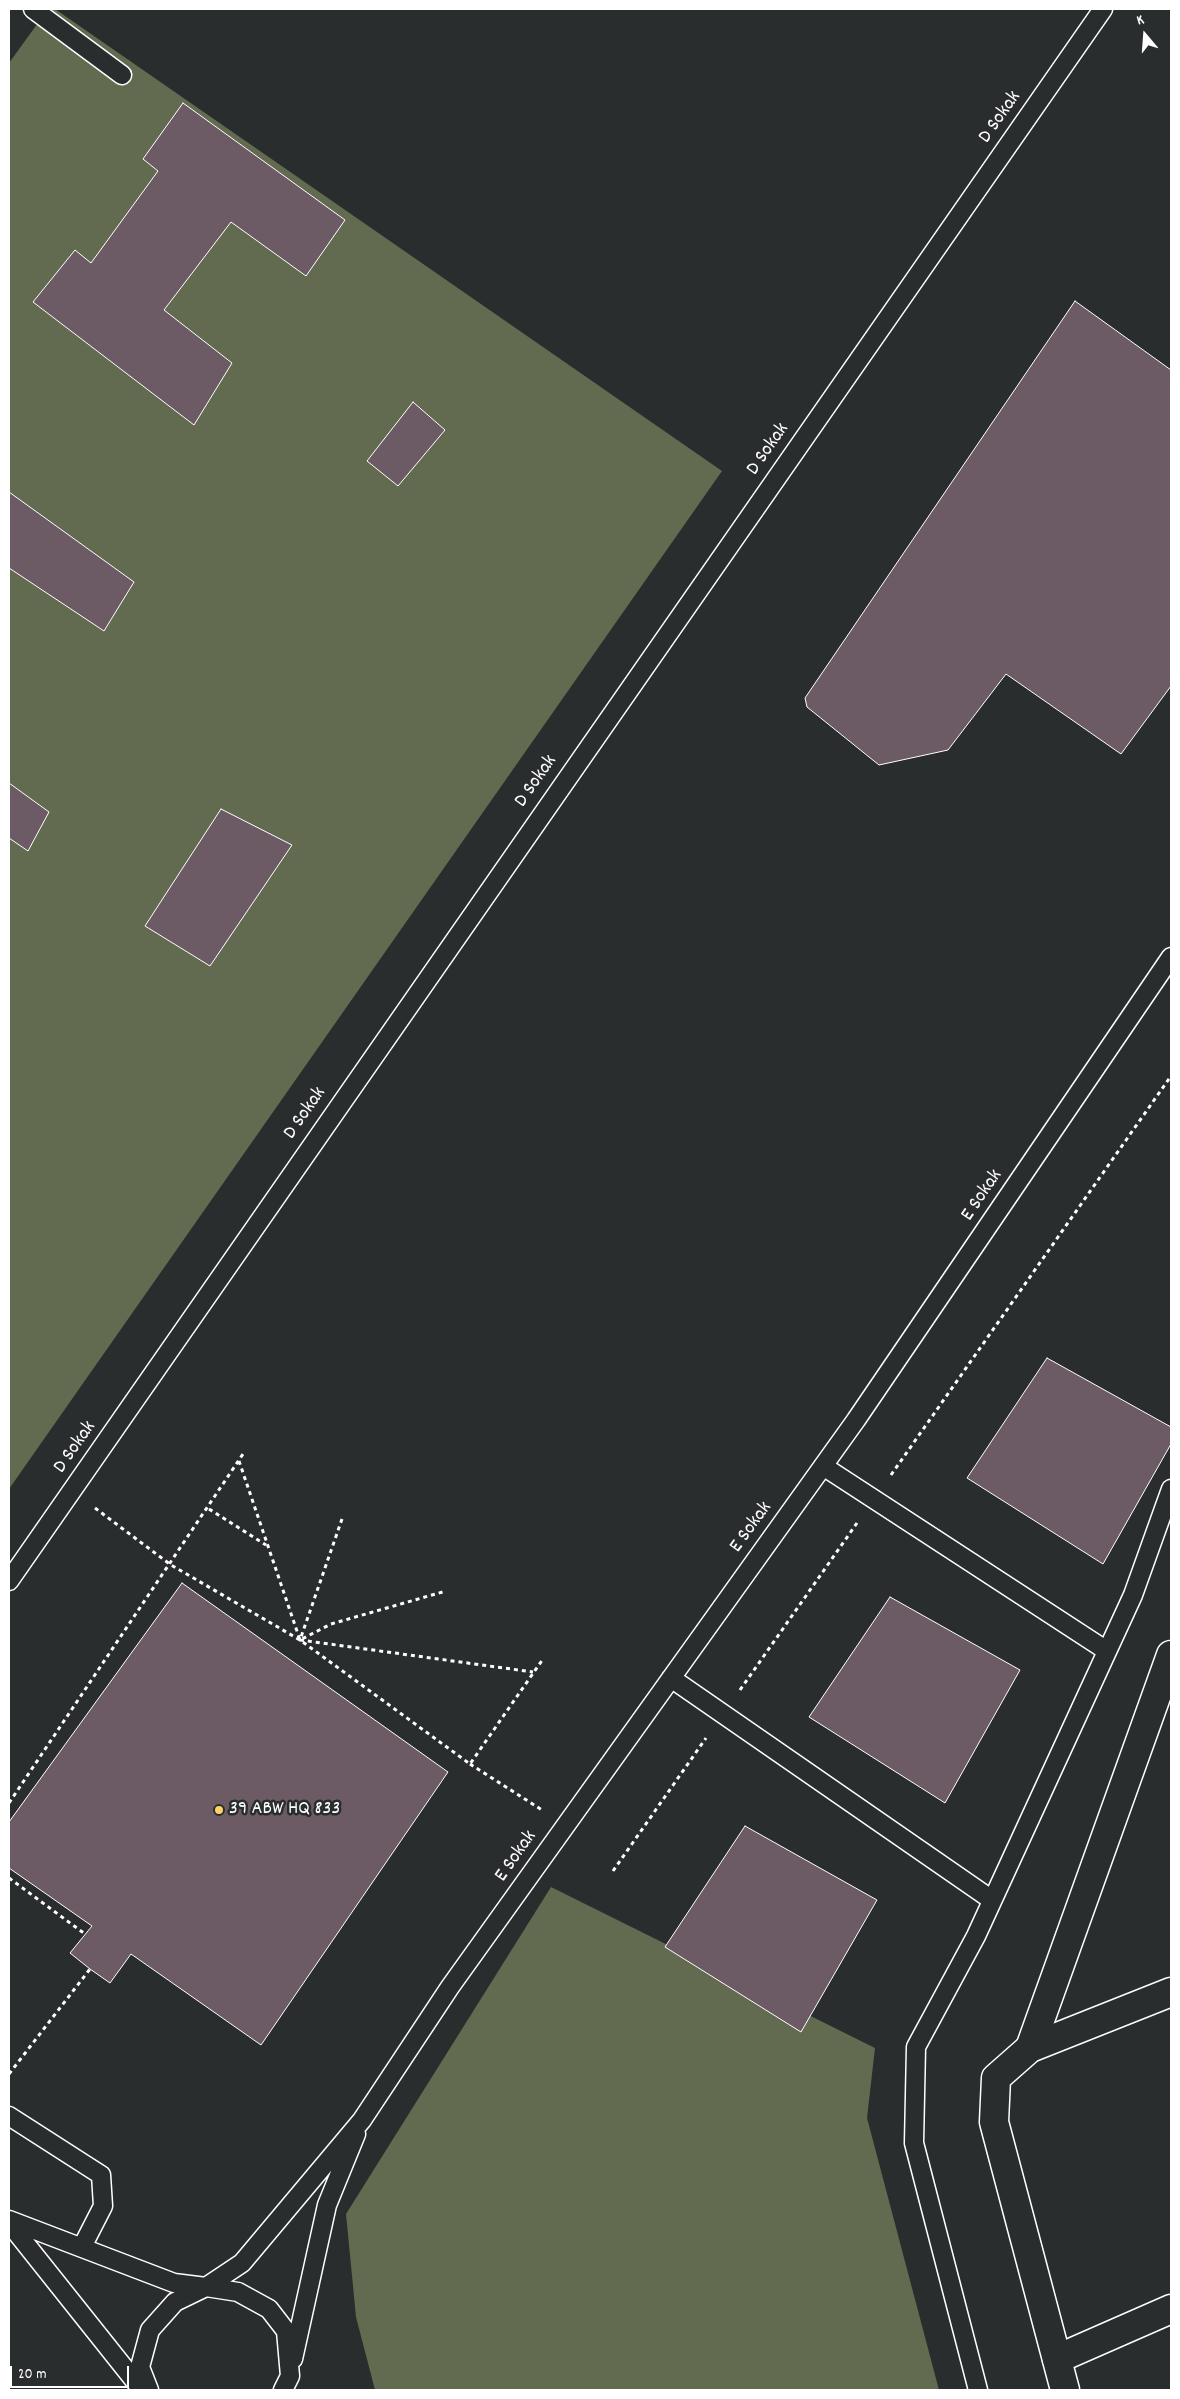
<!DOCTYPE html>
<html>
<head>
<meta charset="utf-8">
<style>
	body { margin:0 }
	#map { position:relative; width:1180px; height:2399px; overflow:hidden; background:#2a2d2e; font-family:Dekko,sans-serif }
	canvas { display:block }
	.frame { position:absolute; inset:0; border:10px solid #fff; pointer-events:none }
	.north { position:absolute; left:1120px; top:10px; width:50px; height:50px; -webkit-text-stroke:4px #2a2d2e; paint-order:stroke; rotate:342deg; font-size:14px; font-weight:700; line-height:20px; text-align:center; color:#fff }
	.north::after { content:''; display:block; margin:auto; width:18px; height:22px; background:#fff; clip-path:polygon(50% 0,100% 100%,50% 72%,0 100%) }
	.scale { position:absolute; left:10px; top:2366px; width:119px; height:22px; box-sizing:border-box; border:2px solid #fff; border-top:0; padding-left:6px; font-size:15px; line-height:18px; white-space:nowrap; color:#fff; -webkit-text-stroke:4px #2a2d2e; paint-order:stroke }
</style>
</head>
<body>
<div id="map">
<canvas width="1180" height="2399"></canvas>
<div class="frame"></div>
<div class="north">K</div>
<div class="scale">20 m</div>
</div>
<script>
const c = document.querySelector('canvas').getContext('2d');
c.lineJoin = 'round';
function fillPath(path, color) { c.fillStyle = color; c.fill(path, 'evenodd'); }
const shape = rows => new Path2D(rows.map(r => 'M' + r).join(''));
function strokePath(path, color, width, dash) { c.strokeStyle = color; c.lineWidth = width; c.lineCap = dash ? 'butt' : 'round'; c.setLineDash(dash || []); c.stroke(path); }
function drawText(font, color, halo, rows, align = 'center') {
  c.font = font + ' Dekko,sans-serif'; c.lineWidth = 5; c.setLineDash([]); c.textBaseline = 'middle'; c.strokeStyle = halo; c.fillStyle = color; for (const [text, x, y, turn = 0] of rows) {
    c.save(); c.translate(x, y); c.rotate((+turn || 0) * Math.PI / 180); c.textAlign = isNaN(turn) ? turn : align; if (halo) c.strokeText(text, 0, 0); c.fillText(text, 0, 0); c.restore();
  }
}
fillPath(shape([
	[48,9,55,9,722,471,9,1489,9,63],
	[551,1887,875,2048,867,2118,939,2390,375,2390,356,2317,346,2214]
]), '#626a50');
const building = shape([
	[183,103,345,220,306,276,231,222,164,310,232,363,194,425,33,302,75,250,91,263,158,171,143,159,183,103],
	[1075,301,1171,370,1171,686,1121,754,1006,674,948,750,879,765,807,707,805,698,1075,301],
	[413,402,445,430,398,486,367,461,413,402],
	[9,492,134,582,104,631,9,568,9,492],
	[9,783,49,812,28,851,9,838,9,783],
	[221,809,292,845,210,966,145,926,221,809],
	[1047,1358,1171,1427,1171,1444,1103,1564,967,1478,1047,1358],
	[182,1583,448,1772,261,2045,131,1954,110,1983,90,1969,70,1953,92,1926,9,1868,9,1822,182,1583],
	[890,1597,1020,1670,945,1803,809,1717,890,1597],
	[745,1826,877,1900,801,2032,665,1947,745,1826]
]);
fillPath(building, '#6c5b65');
strokePath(building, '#fff', 1);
const service = shape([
	[33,9,122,75],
	[823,1466,1107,1651],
	[9,1581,1103,9],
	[671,1678,992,1900],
	[9,2116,101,2175,103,2206,82,2247],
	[9,2220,174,2283,206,2287,242,2263,362,2120,450,1987,856,1420,1171,957],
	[9,2223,142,2390],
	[293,2359,327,2205,356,2134],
	[149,2390,140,2367,150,2330,175,2302,206,2287,238,2292,269,2309,286,2331,290,2376,283,2390],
	[978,2390,914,2143,916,2047,976,1936,1133,1595,1171,1489]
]);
const minor = shape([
	[1030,2048,1171,1655],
	[1057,2359,1171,2309]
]);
const secondary = shape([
	[1065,2390,994,2122,996,2078,1030,2048,1171,1992]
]);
strokePath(service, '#fff', 21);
strokePath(minor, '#fff', 31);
strokePath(secondary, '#fff', 31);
strokePath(shape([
	[239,1461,300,1640,331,1624,446,1591],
	[891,1475,1171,1076],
	[95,1508,171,1565,300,1640,470,1764,543,1659],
	[209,1509,266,1545],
	[342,1519,300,1640,533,1672],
	[740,1690,857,1523],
	[470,1764,542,1810],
	[9,1803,245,1451],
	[613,1871,706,1738],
	[9,1878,85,1934],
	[9,2074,90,1969]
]), '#fff', 3, [4, 4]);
strokePath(service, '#2a2d2e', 18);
strokePath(minor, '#2a2d2e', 28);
strokePath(secondary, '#2a2d2e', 28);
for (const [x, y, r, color] of [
	[219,1810,5,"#ffd166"]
]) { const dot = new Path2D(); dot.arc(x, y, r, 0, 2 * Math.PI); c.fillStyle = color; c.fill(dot); strokePath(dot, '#2a2d2e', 2); }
drawText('20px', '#fff', '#2a2d2e', [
	["D Sokak",1001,118,-55],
	["D Sokak",769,450,-55],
	["D Sokak",537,782,-55],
	["D Sokak",306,1114,-55],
	["E Sokak",983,1196,-56],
	["D Sokak",76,1448,-55],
	["E Sokak",752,1528,-54],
	["E Sokak",517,1857,-55]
]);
drawText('20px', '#fff', '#2a2d2e', [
	["39 ABW HQ 833",229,1810]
], 'left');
</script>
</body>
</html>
